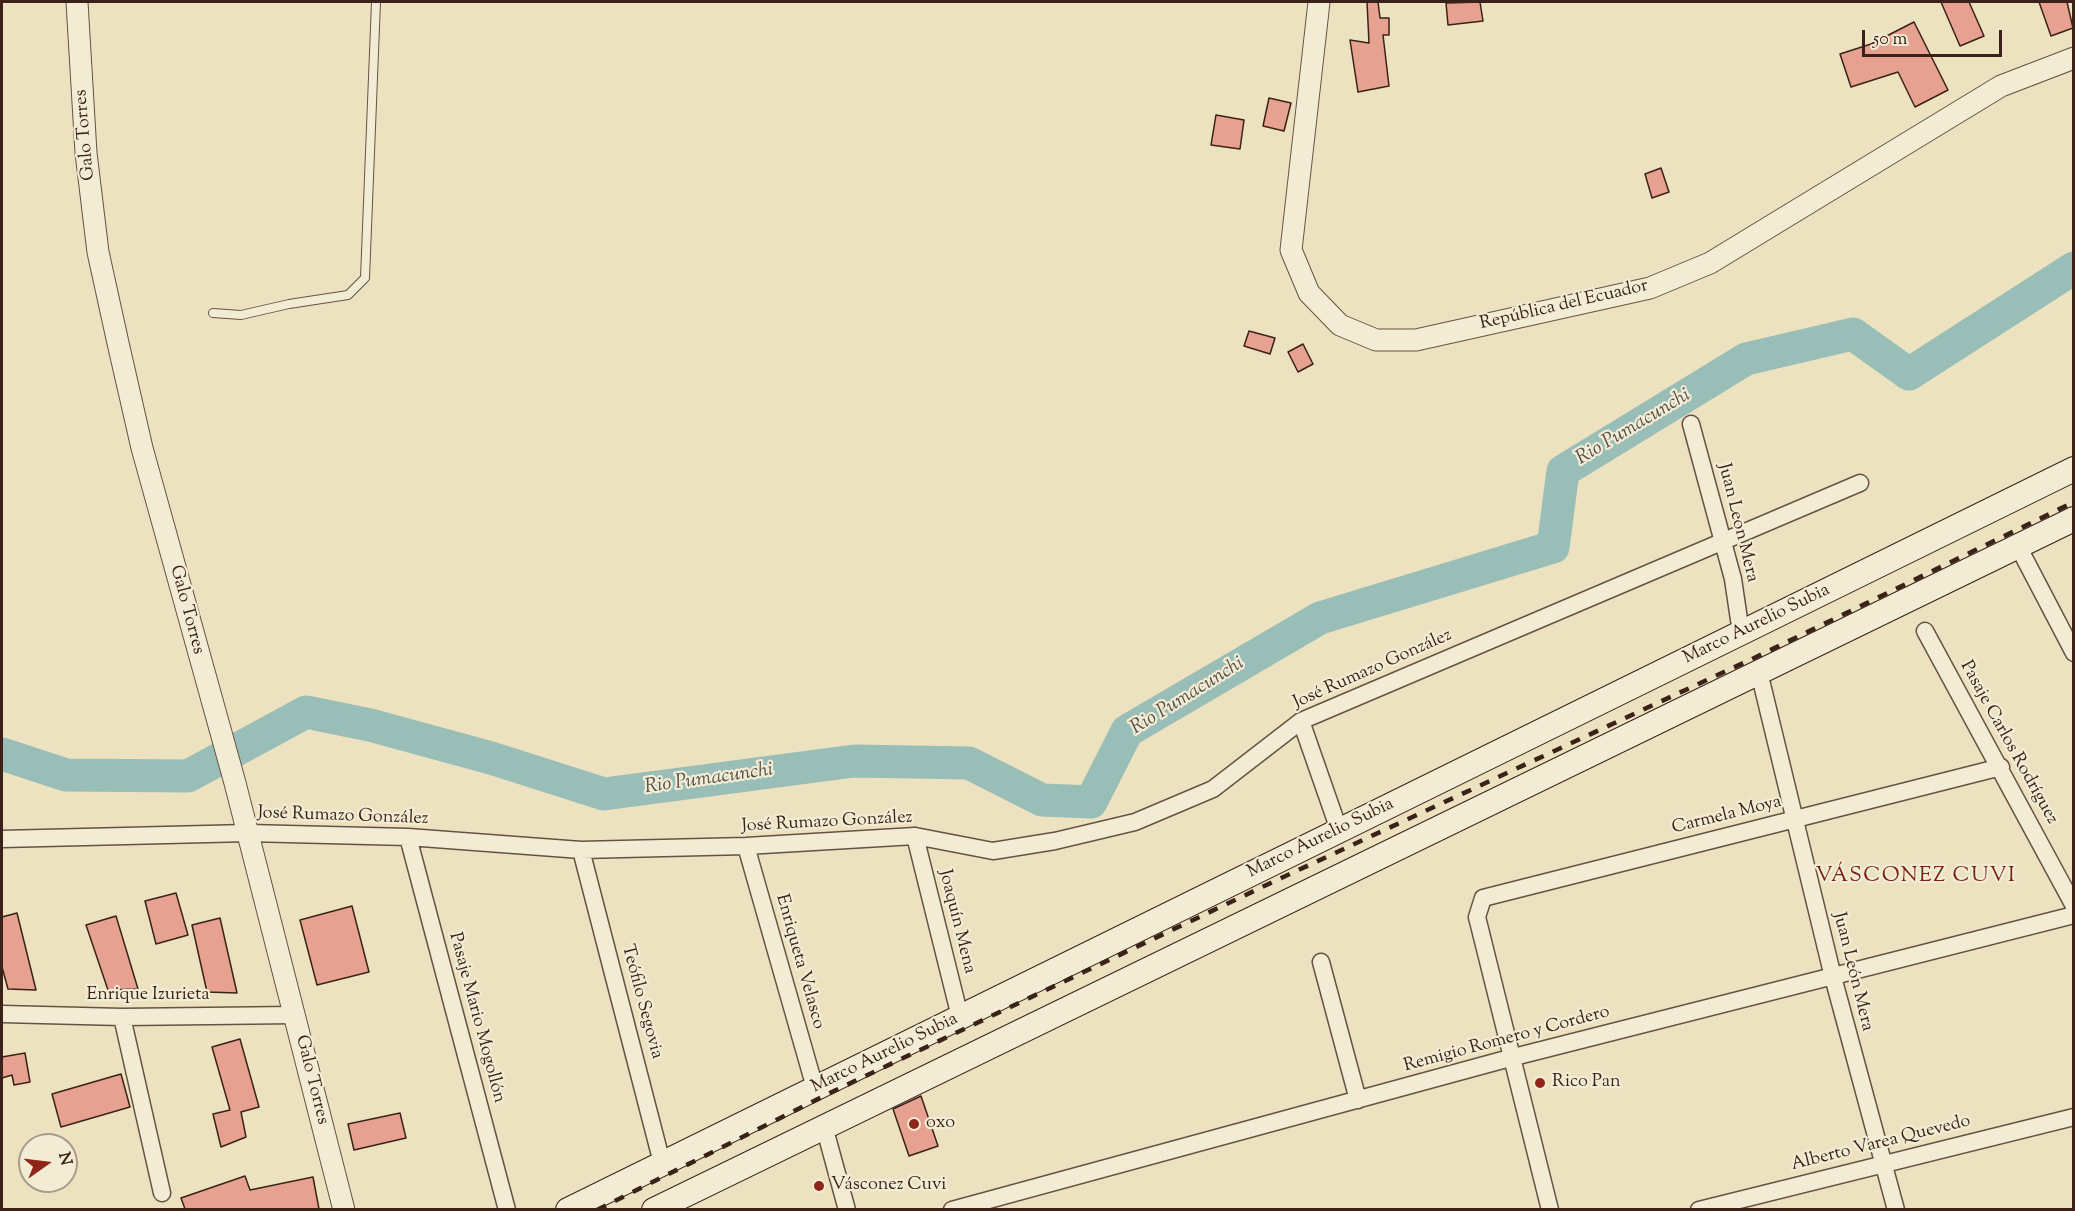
<!DOCTYPE html>
<html>
<head>
<meta charset="utf-8">
<style>
	body { margin:0 }
	#map { position:relative; width:2075px; height:1211px; overflow:hidden; background:#ece2bf; font-family:"Sorts Mill Goudy",serif }
	canvas { display:block }
	.frame { position:absolute; inset:0; border:3px solid #3a2218; pointer-events:none }
	.north { position:absolute; left:18px; top:1133px; width:60px; height:60px; box-sizing:border-box; background:#f3ecd5; border:2px solid #a99b89; border-radius:50%; rotate:76deg; font-size:16px; font-weight:700; line-height:24px; text-align:center; color:#3a2218 }
	.north::after { content:''; display:block; margin:auto; width:21px; height:27px; background:#8f2418; clip-path:polygon(50% 0,100% 100%,50% 72%,0 100%) }
	.scale { position:absolute; left:1862px; top:30px; width:140px; height:27px; box-sizing:border-box; border:3px solid #3a2218; border-top:0; padding-left:8px; font-size:18px; line-height:21px; white-space:nowrap; color:#3a2218; -webkit-text-stroke:4px #f3ecd5; paint-order:stroke }
</style>
</head>
<body>
<div id="map">
<canvas width="2075" height="1211"></canvas>
<div class="frame"></div>
<div class="north">N</div>
<div class="scale">50 m</div>
</div>
<script>
const c = document.querySelector('canvas').getContext('2d');
c.lineJoin = 'round';
const shape = rows => new Path2D(rows.map(r => 'M' + r).join(''));
function strokePath(path, color, width, dash) { c.strokeStyle = color; c.lineWidth = width; c.lineCap = dash ? 'butt' : 'round'; c.setLineDash(dash || []); c.stroke(path); }
function fillPath(path, color) { c.fillStyle = color; c.fill(path, 'evenodd'); }
function drawText(font, color, halo, rows, align = 'center') {
  c.font = font + ' "Sorts Mill Goudy",serif'; c.lineWidth = 4.5; c.setLineDash([]); c.textBaseline = 'middle'; c.strokeStyle = halo; c.fillStyle = color; for (const [text, x, y, turn = 0] of rows) {
    c.save(); c.translate(x, y); c.rotate((+turn || 0) * Math.PI / 180); c.textAlign = isNaN(turn) ? turn : align; if (halo) c.strokeText(text, 0, 0); c.fillText(text, 0, 0); c.restore();
  }
}
strokePath(shape([
	[2,754,66,775,188,776,306,712,370,725,491,758,604,794,854,761,969,763,1042,800,1091,802,1127,731,1320,618,1553,547,1563,471,1746,359,1853,334,1909,374,2074,268]
]), '#99bdb7', 33);
const building = shape([
	[1367,2,1378,2,1380,18,1389,18,1389,35,1383,35,1389,86,1358,92,1350,40,1369,43,1367,2],
	[1480,2,1483,21,1448,25,1446,3,1480,2],
	[1941,2,1969,2,1984,36,1960,46,1941,2],
	[2039,2,2067,2,2073,28,2051,36,2039,2],
	[1914,22,1948,90,1915,107,1898,72,1851,87,1840,54,1871,44,1914,22],
	[1269,98,1291,103,1284,131,1263,126,1269,98],
	[1216,115,1244,120,1240,149,1211,145,1216,115],
	[1661,168,1669,192,1652,198,1645,174,1661,168],
	[1249,331,1275,338,1270,354,1244,346,1249,331],
	[1303,344,1313,364,1298,372,1288,352,1303,344],
	[176,893,188,935,156,944,145,901,176,893],
	[352,906,369,972,317,985,300,920,352,906],
	[17,913,36,990,8,989,2,967,2,917,17,913],
	[116,916,138,989,108,990,86,925,116,916],
	[220,918,237,993,207,992,192,925,220,918],
	[240,1039,259,1107,241,1112,246,1137,221,1147,213,1114,230,1110,212,1047,240,1039],
	[25,1053,30,1082,14,1085,12,1075,2,1078,2,1057,25,1053],
	[121,1074,130,1107,61,1127,52,1094,121,1074],
	[921,1096,938,1146,909,1156,893,1109,921,1096],
	[400,1113,406,1138,354,1150,348,1124,400,1113],
	[245,1176,250,1190,313,1177,319,1209,185,1209,181,1198,245,1176]
]);
fillPath(building, '#e6a190');
strokePath(building, '#3a2218', 1.5);
const service = shape([
	[213,313,241,315,289,304,348,295,365,278,376,2]
]);
const minor = shape([
	[1691,424,1733,579,1741,633],
	[2018,546,2074,653],
	[1925,631,2074,906],
	[1759,672,1833,977,1896,1210],
	[1301,721,1339,830],
	[915,836,960,1017],
	[408,837,507,1210],
	[2,839,248,833,408,837,581,850,746,846,915,836,993,851,1055,841,1135,822,1213,789,1301,721,1860,483],
	[746,846,815,1088],
	[581,850,662,1163],
	[1321,962,1358,1100],
	[2,1014,122,1017,295,1015],
	[122,1017,162,1193],
	[824,1126,847,1210],
	[952,1210,1510,1058,2074,915],
	[1550,1210,1477,917,1483,898,2001,767],
	[1699,1210,2074,1117]
]);
const tertiary = shape([
	[77,2,86,153,98,252,118,343,142,448,235,783,344,1210],
	[1319,2,1291,250,1309,293,1340,325,1376,340,1416,340,1650,288,1710,263,2001,86,2074,58]
]);
const secondary = shape([
	[568,1210,2074,469],
	[654,1210,2074,519]
]);
strokePath(service, '#665242', 10);
strokePath(minor, '#665242', 19);
strokePath(tertiary, '#665242', 23);
strokePath(secondary, '#3a2218', 26);
strokePath(service, '#f3ecd5', 8);
strokePath(minor, '#f3ecd5', 16);
strokePath(tertiary, '#f3ecd5', 21);
strokePath(secondary, '#f3ecd5', 24);
strokePath(shape([
	[597,1210,834,1091,1277,880,1752,659,2074,502]
]), '#3a2218', 4.5, [10, 10]);
for (const [x, y, r, color] of [
	[1540,1083,6,"#8f2418"],
	[914,1124,6,"#8f2418"],
	[819,1186,6,"#8f2418"]
]) { const dot = new Path2D(); dot.arc(x, y, r, 0, 2 * Math.PI); c.fillStyle = color; c.fill(dot); strokePath(dot, '#f3ecd5', 2); }
drawText('18px', '#3a2218', '#f3ecd5', [
	["Galo Torres",86,135,-95],
	["República del Ecuador",1564,306,-13],
	["Juan Leon Mera",1737,523,76],
	["Galo Torres",186,610,75],
	["Marco Aurelio Subia",1757,625,-26],
	["José Rumazo González",1373,670,-24],
	["Pasaje Carlos Rodríguez",2008,743,61],
	["Carmela Moya",1727,816,-14],
	["José Rumazo González",343,817,2],
	["José Rumazo González",827,823,-3],
	["Marco Aurelio Subia",1321,839,-26],
	["Joaquín Mena",956,922,76],
	["Enriqueta Velasco",799,962,74],
	["Juan León Mera",1852,972,76],
	["Enrique Izurieta",148,996],
	["Teófilo Segovia",641,1002,75],
	["Pasaje Mario Mogollón",476,1018,75],
	["Remigio Romero y Cordero",1507,1040,-15],
	["Marco Aurelio Subia",885,1054,-26],
	["Galo Torres",311,1080,76],
	["Alberto Varea Quevedo",1881,1144,-14]
]);
drawText('18px', '#3a2218', '#f3ecd5', [
	["Rico Pan",1552,1083],
	["oxo",926,1124],
	["Vásconez Cuvi",831,1186]
], 'left');
drawText('italic 20px', '#565048', '#f3ecd5', [
	["Rio Pumacunchi",1634,428,-31],
	["Rio Pumacunchi",1188,697,-32],
	["Rio Pumacunchi",709,780,-8]
]);
c.letterSpacing = '1.5px';
drawText('21px', '#7a1f14', '#f3ecd5', [
	["VÁSCONEZ CUVI",1916,877]
]);
c.letterSpacing = '0px';
</script>
</body>
</html>
